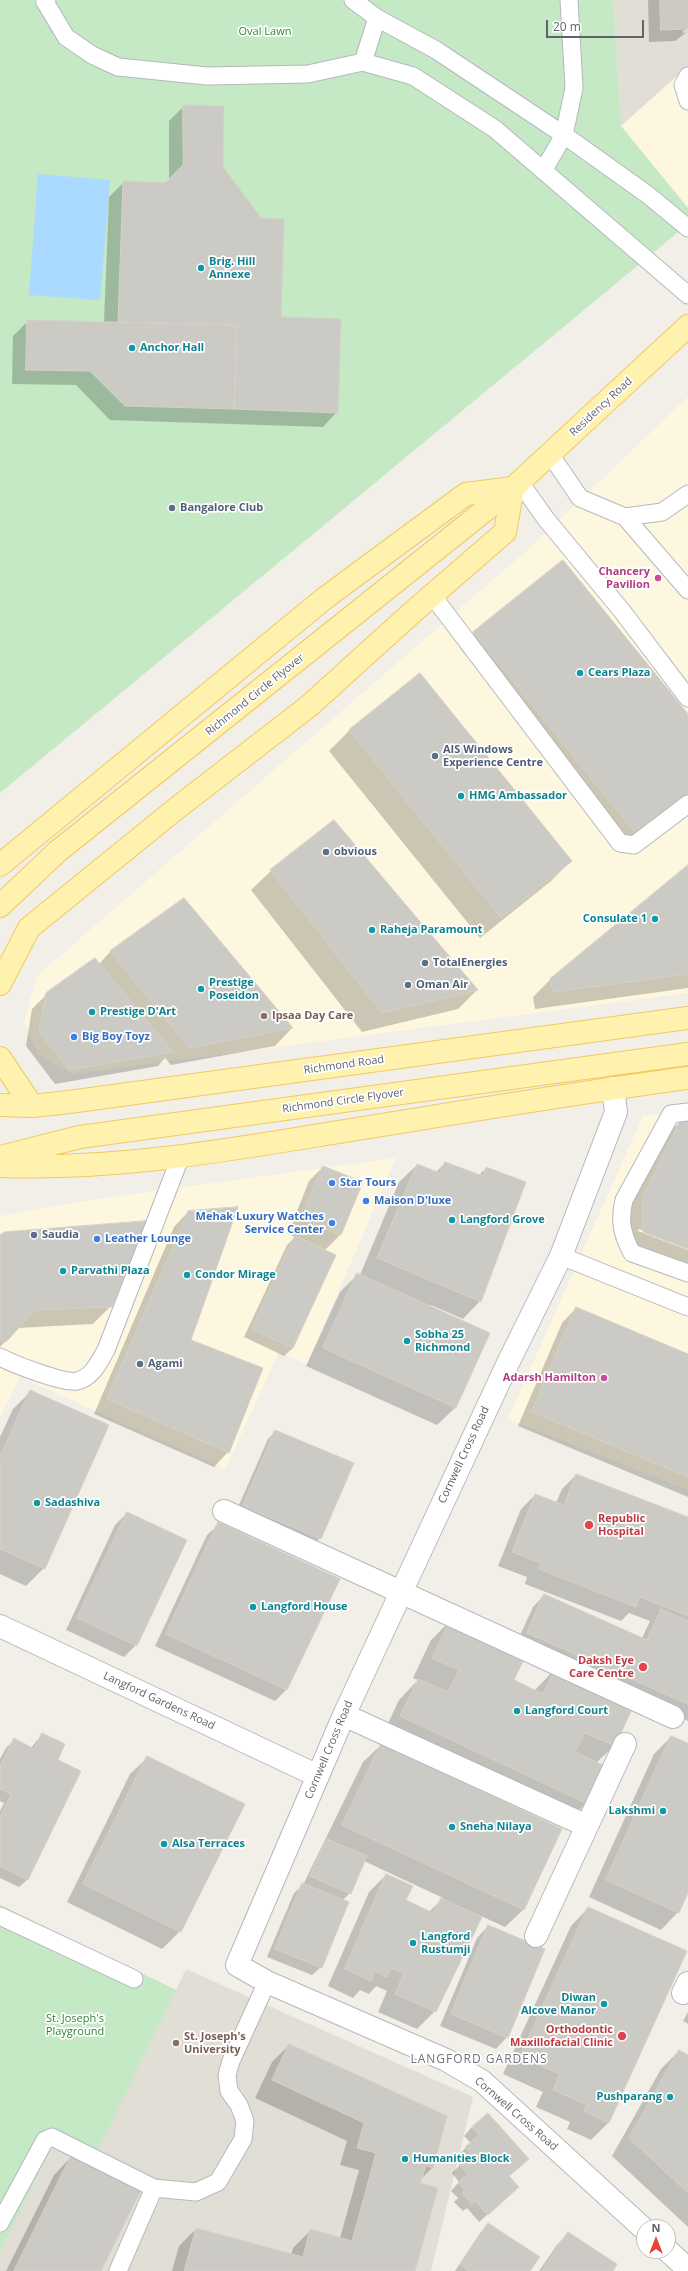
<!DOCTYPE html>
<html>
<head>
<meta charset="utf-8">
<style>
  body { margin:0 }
  #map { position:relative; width:688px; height:2271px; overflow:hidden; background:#f1efe8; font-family:"Open Sans",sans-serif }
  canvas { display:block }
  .north { position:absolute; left:636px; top:2219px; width:40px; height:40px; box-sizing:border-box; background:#fff; border:1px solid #bfc1c3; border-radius:50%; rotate:0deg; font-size:11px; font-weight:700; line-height:16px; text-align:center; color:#5f6368 }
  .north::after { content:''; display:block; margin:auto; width:14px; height:18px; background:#ea4335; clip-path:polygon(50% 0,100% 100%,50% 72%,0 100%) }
  .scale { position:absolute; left:546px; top:20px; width:98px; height:18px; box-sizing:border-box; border:2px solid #5f6368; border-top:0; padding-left:5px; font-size:12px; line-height:14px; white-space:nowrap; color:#5f6368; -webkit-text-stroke:3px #fff; paint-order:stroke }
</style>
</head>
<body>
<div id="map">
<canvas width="688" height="2271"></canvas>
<div class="north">N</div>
<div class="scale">20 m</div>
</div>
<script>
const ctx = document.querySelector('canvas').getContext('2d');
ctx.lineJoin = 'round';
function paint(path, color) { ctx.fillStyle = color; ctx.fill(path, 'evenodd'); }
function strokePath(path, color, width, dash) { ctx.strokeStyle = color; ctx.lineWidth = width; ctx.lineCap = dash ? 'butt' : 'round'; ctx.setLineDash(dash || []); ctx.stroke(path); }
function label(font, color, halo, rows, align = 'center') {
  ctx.font = font + ' "Open Sans",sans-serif'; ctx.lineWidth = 3.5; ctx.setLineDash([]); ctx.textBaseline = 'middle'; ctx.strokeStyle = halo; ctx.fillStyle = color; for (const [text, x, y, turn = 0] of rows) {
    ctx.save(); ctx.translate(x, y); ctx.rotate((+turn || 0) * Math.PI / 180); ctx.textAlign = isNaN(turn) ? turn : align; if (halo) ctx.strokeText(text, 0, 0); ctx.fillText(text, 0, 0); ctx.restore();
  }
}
paint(new Path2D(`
  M688,66V208L621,126Z
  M688,397V993L72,1074L38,1054L24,1021L37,976L533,545Z
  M688,1110V1490L508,1419L643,1116Z
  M396,1158L307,1364L279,1352L225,1469L20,1377L0,1418V1216L97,1199Z`), '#fef7e0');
paint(new Path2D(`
  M613,0H688V66L621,126Z
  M0,1905L176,1990L186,1969L473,2097L431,2271H0Z`), '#e1ded6');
paint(new Path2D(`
  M0,0H613L621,126L688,208V224L0,793Z
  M0,1905L176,1990L95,2155L57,2137L0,2252Z`), '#c5e8c5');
paint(new Path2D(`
  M38,174L110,180L100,300L29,295Z`), '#aadaff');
paint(new Path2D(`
  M648,0H688V28L682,32L684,33L688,31L675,41L649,42Z
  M184,106L222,168L280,318L337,412L323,427L110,420L76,385L12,384L13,336L28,321L104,322L109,197L124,182L165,184L169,180V121Z
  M563,561L688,715V798L624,850L459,647L474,633Z
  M420,675L571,861L551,881L480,938L329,751L349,731Z
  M688,866V988L535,1009L533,997L551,979Z
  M271,871L477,990L458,1009L362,1032L251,890Z
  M184,900L292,1028L275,1046L171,1065L165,1058L158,1066L55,1084L26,1046L32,1009L47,994L99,964L111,951Z
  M688,1121V1248L639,1229L638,1231L688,1250V1275L624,1251L623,1219L660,1141L680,1122Z
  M445,1163L479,1175L486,1168L480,1301L463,1319L431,1305L430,1307L455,1408L437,1425L306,1366L340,1292L358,1274L360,1275L399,1182L417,1165L435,1173Z
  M323,1167L361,1182L340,1235L324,1251L293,1348L284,1356L244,1337L287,1245L295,1237L288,1234L309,1181Z
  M188,1212L190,1340L228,1452L214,1467L94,1414L174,1227Z
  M0,1236L111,1306L93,1324L18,1328L0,1347Z
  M576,1308L688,1355V1497L518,1426L562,1323Z
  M30,1392L44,1568L26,1586L0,1574V1437L13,1409Z
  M276,1431L320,1538L312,1546L235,1514L268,1439Z
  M576,1475L688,1518V1721L516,1644L533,1607L544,1595L642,1638L650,1621L629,1613L621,1621L525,1584L527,1577L498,1566L521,1509L535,1495L556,1503L562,1489Z
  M127,1513L136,1645L124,1657L66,1630L115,1525Z
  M219,1524L338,1580L286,1690L275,1701L155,1646L207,1535Z
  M451,1620L513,1680L534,1691L555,1669L614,1746L596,1763L587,1803L567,1822L382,1736L399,1700L418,1680L413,1678L431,1640Z
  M42,1734L57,1760L28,1879L19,1887L0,1878V1811L4,1803L0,1801V1759L6,1748L14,1740L31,1748Z
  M671,1737L688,1744V1891L678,1912L661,1930L589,1897L654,1754Z
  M381,1745L561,1830L523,1910L505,1927L481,1916L435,2011L417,2029L378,2012L387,1991L376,1986L369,1994L360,1990L353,1998L328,1986L369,1892L386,1875L404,1901L429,1912L443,1898L364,1861L350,1893L342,1901L321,1967L312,1975L267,1957L294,1893L303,1885L363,1762Z
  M148,1757L180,1931L162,1949L67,1902L130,1774Z
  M588,1908L609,2122L591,2140L567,2129L570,2122L536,2107L543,2092L503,2074L571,1926Z
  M488,1926L507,2037L496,2049L440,2026L477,1938Z
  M688,2012V2024L683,2021Z
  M289,2045L432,2168L421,2179L419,2184L414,2271H172L179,2246L196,2229L291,2255L293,2248L311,2230L340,2238L359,2170L340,2165L347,2141L255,2098L272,2062Z
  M679,2051L688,2056V2227L612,2156L661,2069Z
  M472,2127L520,2167L508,2177L518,2187L479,2222L467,2208L463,2211L454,2202L458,2198L451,2191L459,2182L452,2173L463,2162L457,2156L471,2143L464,2136Z
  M71,2157L100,2271H6L54,2175Z
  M488,2225L529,2271H455L480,2233Z
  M568,2233L612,2271H539L557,2245Z`), '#0003');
const building = new Path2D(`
  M660,0H688V29L661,30Z
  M183,105L224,106L223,167L261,218L284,219L281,317L341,319L338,413L234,409L237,325L118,322L123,181L165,183L183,165Z
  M27,320L237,325L234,409L125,406L90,371L26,370Z
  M563,560L688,714V796L638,836L473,632Z
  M420,673L572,861L501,918L349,730Z
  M334,820L478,990L382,1013L270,870Z
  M688,865V974L553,992L550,979Z
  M184,898L293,1028L189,1048L110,951Z
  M95,958L173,1052L70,1070L39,1032L46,993Z
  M688,1120V1249L643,1232L642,1199L680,1121Z
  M445,1162L483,1176L486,1167L526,1182L481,1302L377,1258L417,1164L440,1173Z
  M323,1166L363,1182L341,1235L301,1220Z
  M238,1207L191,1340L263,1368L229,1453L107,1399L188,1211Z
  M147,1221L112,1307L35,1310L6,1342L0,1339V1235L5,1232Z
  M295,1236L336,1255L293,1348L252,1329Z
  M357,1273L490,1333L456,1408L323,1348Z
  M576,1307L688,1354V1477L532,1412Z
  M30,1390L109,1425L45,1569L0,1549V1457Z
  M275,1430L354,1463L321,1539L243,1506Z
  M576,1474L688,1517V1616L640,1597L636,1607L539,1569L541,1563L512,1552L535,1494L564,1505Z
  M127,1512L187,1540L137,1646L77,1618Z
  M218,1522L340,1579L287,1690L166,1634Z
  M544,1594L647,1640L661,1609L688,1621V1704L527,1633Z
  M451,1619L526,1655L514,1680L543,1694L555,1668L634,1705L615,1746L585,1733L575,1752L605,1766L588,1804L400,1716L418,1679L448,1692L459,1670L432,1658Z
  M42,1733L65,1744L58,1760L81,1771L28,1880L0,1866V1818L11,1794L0,1789V1766L14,1738L34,1749Z
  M671,1736L688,1743V1893L679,1913L606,1880Z
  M381,1744L562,1829L524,1910L342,1825Z
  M147,1756L245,1804L181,1932L83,1884Z
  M327,1839L367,1856L351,1894L310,1876Z
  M386,1874L413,1886L406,1900L433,1913L441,1898L482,1917L436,2012L395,1994L404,1973L391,1968L387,1977L375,1971L371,1981L345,1969Z
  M302,1883L349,1902L322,1968L275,1949Z
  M588,1907L687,1951L609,2123L584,2111L587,2105L553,2090L560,2074L520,2057Z
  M488,1925L545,1949L508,2038L451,2014Z
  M289,2044L447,2116L433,2168L426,2166L420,2183L438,2188L415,2271H184L196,2228L303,2257L310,2229L352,2241L376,2153L357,2148L364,2123L272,2080Z
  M679,2050L688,2055V2193L629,2138Z
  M488,2113L529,2159L509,2176L519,2187L488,2215L475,2201L472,2204L462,2193L465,2190L458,2182L468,2174L459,2164L471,2154L465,2147L479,2135L472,2127Z
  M71,2156L141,2190L101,2271H14Z
  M488,2223L540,2257L530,2271H469L460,2265Z
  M568,2232L617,2264L613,2271H542Z`);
paint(building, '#cccac5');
strokePath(building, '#d6d1c6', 1);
const service = new Path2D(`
  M47,0L45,2L66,37L92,55L118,67L207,76L308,74L363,62L413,76L495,129L688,295
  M353,0L377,18L436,50L564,135L648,195L688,228
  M363,62L377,18
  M688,76L683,85L688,101
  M543,171L564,135L574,88L569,0
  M550,454L580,498L625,517L688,590
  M519,481L546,519L622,611L688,698
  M625,517L662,512L688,494
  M432,595L620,843L634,845L688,804
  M688,1112L671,1114L624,1200C619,1220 622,1235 632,1253L688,1273
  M561,1256L688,1307
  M0,1357C13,1364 65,1384 77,1381C92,1378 99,1362 106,1350L180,1158
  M0,1916L134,1979
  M0,2223L45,2140L52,2137L154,2188L196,2192L218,2182L243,2139L245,2121L239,2105L229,2091L227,2075L231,2061L267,1982
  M118,2271L154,2188`);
const minor = new Path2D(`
  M613,1088L616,1112L561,1256L508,1363L344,1715L237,1965L267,1982L446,2060L482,2081L644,2229
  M224,1511L673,1717
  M0,1626L318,1776
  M344,1715L587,1826L536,1936
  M587,1826L625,1744
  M683,1993L688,1983
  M668,2251L688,2269`);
const primary = new Path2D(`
  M0,865L325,598L466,494L513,488
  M0,906L58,851L513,488L688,326
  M0,984L29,928L177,808L309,706L415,610L505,532L513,488
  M0,1058L32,1106
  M0,1105L32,1106L69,1102L688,1018
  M0,1157L80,1137L688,1054
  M0,1166C110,1170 217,1152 326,1134C446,1115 567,1094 688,1078`);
strokePath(service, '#b5b8bc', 19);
strokePath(minor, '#b5b8bc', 24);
strokePath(primary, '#f2c960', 24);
strokePath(service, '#fff', 17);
strokePath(minor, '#fff', 22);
strokePath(primary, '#fff2af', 22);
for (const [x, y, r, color] of [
  [201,268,4,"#0f9aa8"],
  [132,348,4,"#0f9aa8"],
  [172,508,4,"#5c6f8a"],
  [658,578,4,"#d1479c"],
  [580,673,4,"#0f9aa8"],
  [435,756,4,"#5c6f8a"],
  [461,796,4,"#0f9aa8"],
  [326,852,4,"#5c6f8a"],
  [655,919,4,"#0f9aa8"],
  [372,930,4,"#0f9aa8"],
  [425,963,4,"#5c6f8a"],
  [408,985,4,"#5c6f8a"],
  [201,989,4,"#0f9aa8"],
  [92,1012,4,"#0f9aa8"],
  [264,1016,4,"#8d6e63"],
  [74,1037,4,"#3f7fe0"],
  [332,1183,4,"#3f7fe0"],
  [366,1201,4,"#3f7fe0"],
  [452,1220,4,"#0f9aa8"],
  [332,1223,4,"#3f7fe0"],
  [34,1235,4,"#5c6f8a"],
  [97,1239,4,"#3f7fe0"],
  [63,1271,4,"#0f9aa8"],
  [187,1275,4,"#0f9aa8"],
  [407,1341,4,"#0f9aa8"],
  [140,1364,4,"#5c6f8a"],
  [604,1378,4,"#d1479c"],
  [37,1503,4,"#0f9aa8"],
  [589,1525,5,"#e0444e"],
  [253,1607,4,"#0f9aa8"],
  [643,1667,5,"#e0444e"],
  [517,1711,4,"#0f9aa8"],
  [663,1811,4,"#0f9aa8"],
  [452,1827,4,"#0f9aa8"],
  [164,1844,4,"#0f9aa8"],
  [413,1943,4,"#0f9aa8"],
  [604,2004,4,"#0f9aa8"],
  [622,2036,5,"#e0444e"],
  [176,2043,4,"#8d6e63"],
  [670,2097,4,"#0f9aa8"],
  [405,2159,4,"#0f9aa8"]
]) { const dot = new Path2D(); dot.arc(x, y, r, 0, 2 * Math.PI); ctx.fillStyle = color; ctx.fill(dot); strokePath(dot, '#fff', 1.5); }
label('11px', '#348238', '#fff', [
  ["Oval Lawn",265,32],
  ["St. Joseph's",75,2019],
  ["Playground",75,2032]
]);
label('bold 11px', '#0d838f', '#fff', [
  ["Brig. Hill",209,262],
  ["Annexe",209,275],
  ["Anchor Hall",140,348],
  ["Cears Plaza",588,673],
  ["HMG Ambassador",469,796],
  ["Consulate 1",647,919,"right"],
  ["Raheja Paramount",380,930],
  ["Prestige",209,983],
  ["Poseidon",209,996],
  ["Prestige D'Art",100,1012],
  ["Langford Grove",460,1220],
  ["Parvathi Plaza",71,1271],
  ["Condor Mirage",195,1275],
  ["Sobha 25",415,1335],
  ["Richmond",415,1348],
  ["Sadashiva",45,1503],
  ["Langford House",261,1607],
  ["Langford Court",525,1711],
  ["Lakshmi",655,1811,"right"],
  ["Sneha Nilaya",460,1827],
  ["Alsa Terraces",172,1844],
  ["Langford",421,1937],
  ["Rustumji",421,1950],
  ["Diwan",596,1998,"right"],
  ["Alcove Manor",596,2011,"right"],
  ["Pushparang",662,2097,"right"],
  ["Humanities Block",413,2159]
], 'left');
label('11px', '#5f6368', '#fff', [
  ["Residency Road",601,407,-43],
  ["Richmond Circle Flyover",255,695,-39],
  ["Richmond Road",344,1065,-8],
  ["Richmond Circle Flyover",343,1101,-8],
  ["Cornwell Cross Road",464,1455,-65],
  ["Langford Gardens Road",159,1701,25],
  ["Cornwell Cross Road",329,1750,-67],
  ["Cornwell Cross Road",516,2114,41]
]);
label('bold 11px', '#4e5e75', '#fff', [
  ["Bangalore Club",180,508],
  ["AIS Windows",443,750],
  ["Experience Centre",443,763],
  ["obvious",334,852],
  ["TotalEnergies",433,963],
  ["Oman Air",416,985],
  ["Saudia",42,1235],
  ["Agami",148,1364]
], 'left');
label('bold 11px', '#b23c85', '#fff', [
  ["Chancery",650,572],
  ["Pavilion",650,585],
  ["Adarsh Hamilton",596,1378]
], 'right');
label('bold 11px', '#785e54', '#fff', [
  ["Ipsaa Day Care",272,1016],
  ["St. Joseph's",184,2037],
  ["University",184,2050]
], 'left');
label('bold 11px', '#366cbe', '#fff', [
  ["Big Boy Toyz",82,1037],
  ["Star Tours",340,1183],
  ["Maison D'luxe",374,1201],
  ["Mehak Luxury Watches",324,1217,"right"],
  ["Service Center",324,1230,"right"],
  ["Leather Lounge",105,1239]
], 'left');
label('bold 11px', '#be3a42', '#fff', [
  ["Republic",598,1519,"left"],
  ["Hospital",598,1532,"left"],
  ["Daksh Eye",634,1661],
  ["Care Centre",634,1674],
  ["Orthodontic",613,2030],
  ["Maxillofacial Clinic",613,2043]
], 'right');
ctx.letterSpacing = '1px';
label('12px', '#70757a', '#fff', [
  ["LANGFORD GARDENS",479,2060]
]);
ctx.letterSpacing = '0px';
</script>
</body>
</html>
